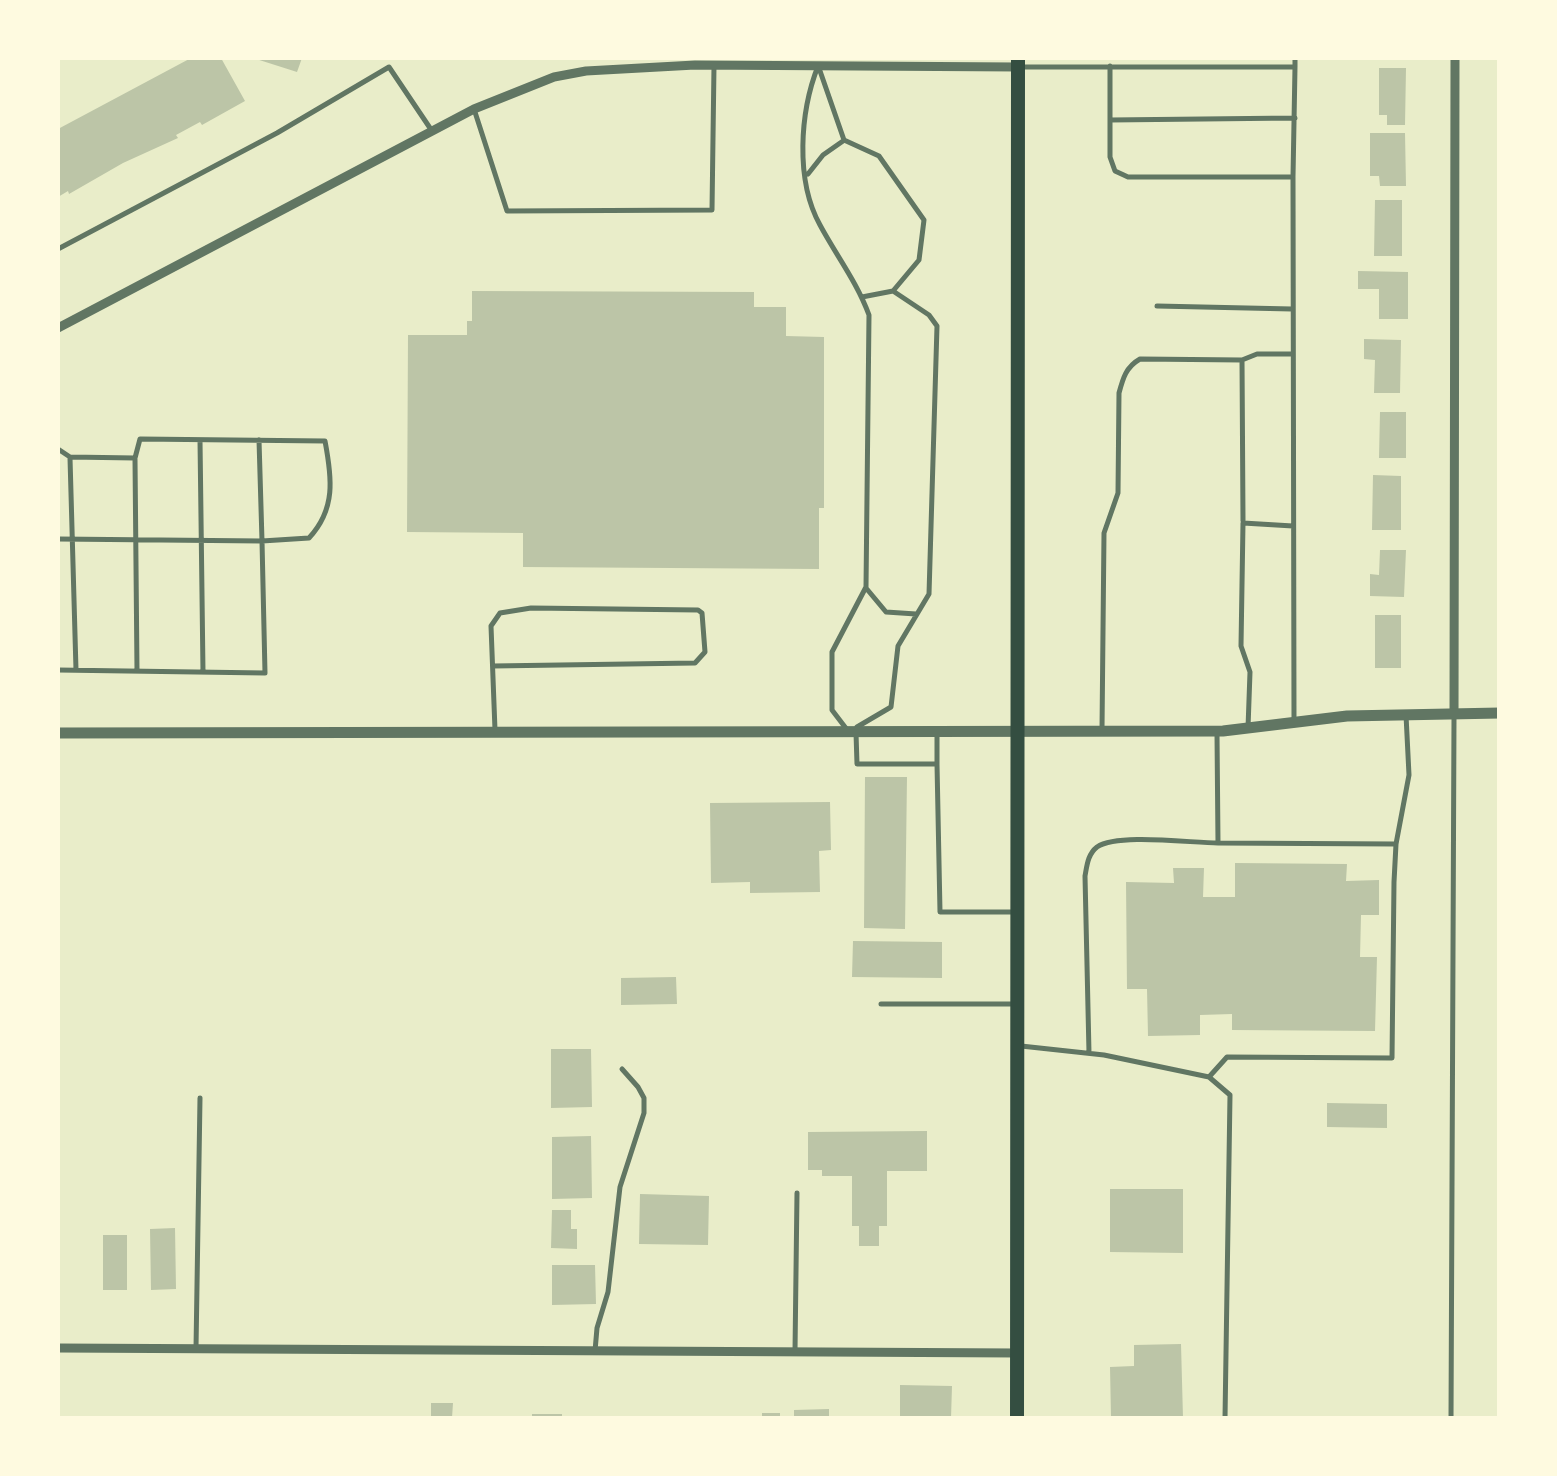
<!DOCTYPE html>
<html>
<head>
<meta charset="utf-8">
<style>
  body { margin:0 }
  #map { position:relative; width:1557px; height:1476px; overflow:hidden; background:#e9edc9; font-family:"PT Sans",sans-serif }
  canvas { display:block }
  .frame { position:absolute; inset:0; border:60px solid #fefae0; pointer-events:none }
</style>
</head>
<body>
<div id="map">
<canvas width="1557" height="1476"></canvas>
<div class="frame"></div>
</div>
<script>
const ctx = document.querySelector('canvas').getContext('2d');
ctx.lineJoin = 'round';
function paint(path, color) { ctx.fillStyle = color; ctx.fill(path, 'evenodd'); }
function strokePath(path, color, width, dash) { ctx.strokeStyle = color; ctx.lineWidth = width; ctx.lineCap = dash ? 'butt' : 'round'; ctx.setLineDash(dash || []); ctx.stroke(path); }
paint(new Path2D(`
  M191,58H221L245,101L202,125L200,122L176,135L178,138L123,163L69,194L68,191L58,197V129Z
  M253,58H302L297,72Z
  M1379,68H1406L1405,125H1387V115H1379Z
  M1370,133H1405L1406,186H1380L1379,176H1370Z
  M1375,200H1402V256H1374Z
  M1358,271L1408,272V319H1379V289H1358Z
  M472,291L754,292V307H786V336L824,337V508H819V569L523,567V533L407,532L408,335H467V321H472Z
  M1364,339L1401,340L1400,393H1374L1375,360L1364,359Z
  M1380,412H1406V458H1379Z
  M1373,475L1401,476V530H1372Z
  M1380,550H1406L1404,597L1370,596V574L1379,575Z
  M1375,615H1401V668H1375Z
  M865,777H907L905,929L864,928Z
  M830,802L831,850L819,851L820,892L750,893V882L711,883L710,803Z
  M1235,863L1347,864L1346,881L1379,880V915H1361L1360,957H1377L1375,1031L1232,1030V1014L1200,1015V1035L1148,1036L1147,989H1127L1126,882L1174,883L1173,868H1204L1203,897H1235Z
  M853,941L942,942V978L852,977Z
  M676,977L677,1004L621,1005V978Z
  M551,1049H591L592,1107L551,1108Z
  M1327,1103L1387,1104V1128L1327,1127Z
  M927,1131V1171H887V1226H879V1246H859V1226H852V1176H822V1170H808V1132Z
  M591,1136L592,1198L552,1199V1137Z
  M1110,1189H1183V1253L1110,1252Z
  M640,1194L709,1196L708,1245L639,1244Z
  M552,1210H571V1229H577V1249L551,1248Z
  M175,1228L176,1289L151,1290L150,1229Z
  M103,1235H127V1290H103Z
  M552,1265H595L596,1304L552,1305Z
  M1181,1344L1183,1418L1111,1417L1110,1367L1134,1366V1345Z
  M900,1385L952,1386L951,1418H900Z
  M431,1403H453L452,1418H431Z
  M829,1409V1418H794V1410Z
  M762,1413H780V1418H762Z
  M532,1414H562V1418H532Z`), '#bcc5a7');
strokePath(new Path2D(`
  M818,66C800,112 795,180 820,225C836,255 857,282 869,315L866,587L832,652V710L848,731
  M1110,66V157L1115,171L1128,177H1293L1295,67
  M1021,67H1295V58
  M819,68L844,140L879,156L924,220L919,260L893,291L862,297
  M474,109L507,211L712,210L714,66
  M1110,120L1295,118
  M808,174L823,155L843,141
  M1293,177L1294,719
  M58,249L277,133L389,67L432,131
  M1157,306L1292,309
  M200,440L203,672
  M58,449L70,457L135,458L140,439C201,440 263,440 325,441C332,478 336,509 309,538L262,541L259,440
  M70,458L76,670
  M135,459L137,671
  M1243,521L1242,360L1257,354H1292
  M58,539L262,541L265,673L58,670
  M866,588L886,612L916,614
  M493,666L695,663L705,652L702,613L698,610L531,608L500,613L491,626L495,730
  M857,727L891,707L898,646L929,594L937,326L929,315L893,291
  M1248,728L1250,672L1241,646L1243,523L1293,526
  M1102,729L1104,533L1118,493L1119,393C1123,378 1126,367 1140,359L1242,360
  M937,732V764
  M856,733L857,764H937L940,912H1015
  M1218,843L1395,844
  M881,1004H1014
  M1021,1046L1104,1055L1209,1077L1230,1095L1225,1418
  M1089,1053L1085,876C1087,865 1088,854 1097,847C1118,833 1191,843 1218,843L1217,734
  M1209,1077L1227,1057L1392,1058L1394,882L1396,844L1409,775L1406,715
  M196,1348L200,1098
  M595,1351L597,1328L608,1292L620,1187L644,1113V1098L638,1087L622,1069
  M795,1351L797,1193
  M1451,1418L1454,717`), '#617663', 5);
strokePath(new Path2D(`
  M58,328L474,109L554,77L586,71L695,65L1018,67
  M1454,714L1455,58
  M58,1348L1017,1353`), '#617663', 9);
strokePath(new Path2D(`
  M58,733L1223,731L1347,716L1500,713`), '#617663', 11);
strokePath(new Path2D(`
  M1017,1418L1018,58`), '#344e41', 14);
</script>
</body>
</html>
